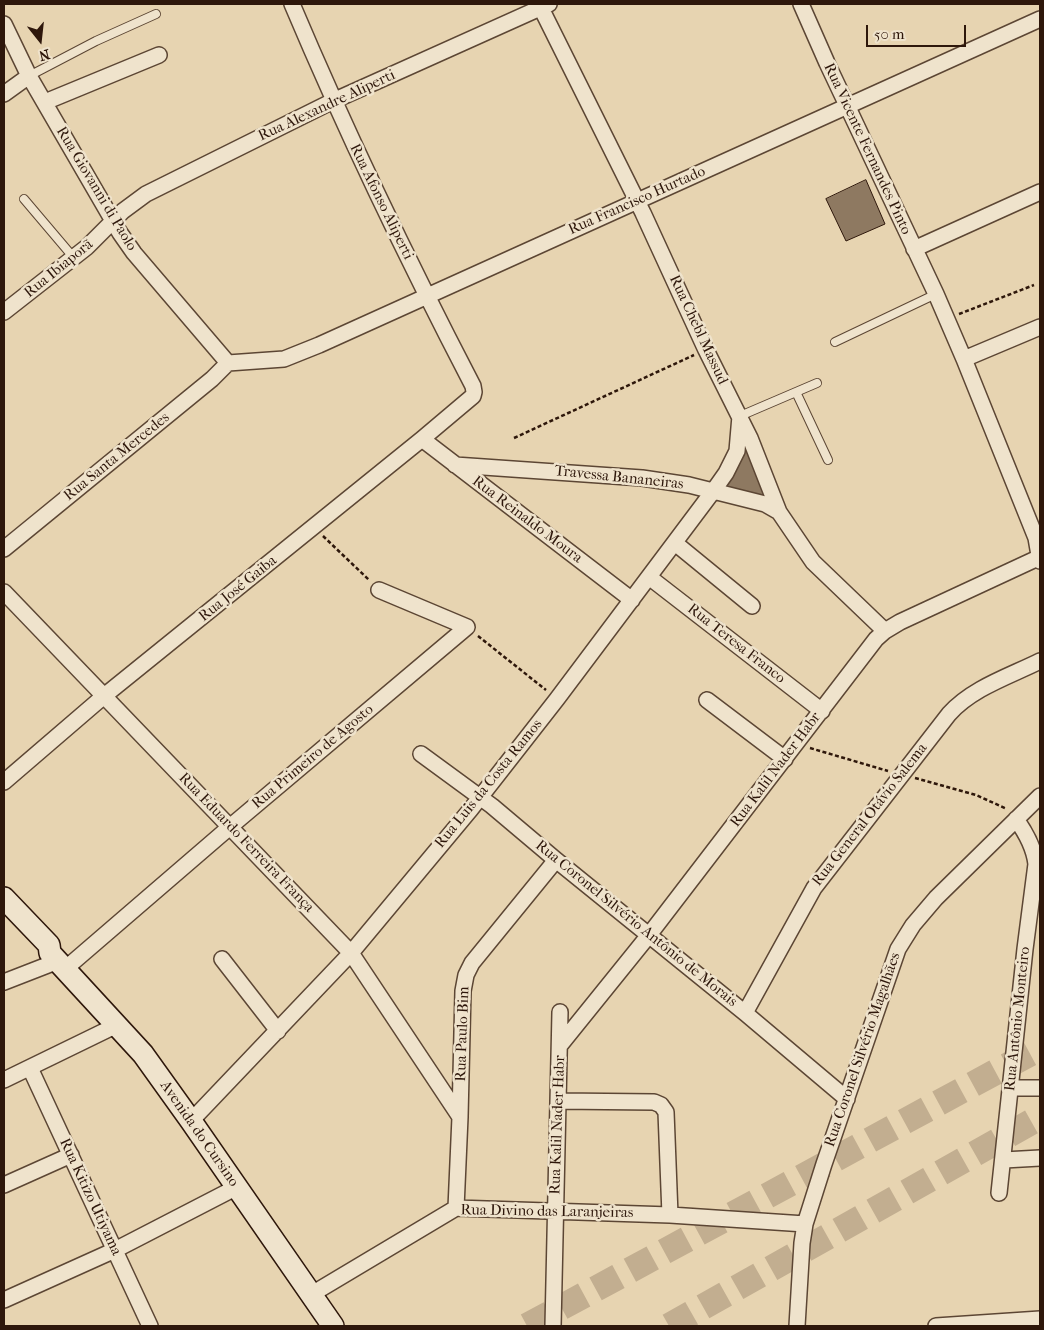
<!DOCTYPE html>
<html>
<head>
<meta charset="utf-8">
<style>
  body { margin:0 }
  #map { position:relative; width:1044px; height:1330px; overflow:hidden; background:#e7d4b1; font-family:"IM FELL French Canon",serif }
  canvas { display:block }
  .frame { position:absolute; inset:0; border:5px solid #2e170b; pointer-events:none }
  .north { position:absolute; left:15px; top:15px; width:50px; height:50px; -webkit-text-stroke:4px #efe3cc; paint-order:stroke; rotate:164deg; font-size:14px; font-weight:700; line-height:20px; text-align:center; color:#2e170b }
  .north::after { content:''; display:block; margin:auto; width:18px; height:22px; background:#2e170b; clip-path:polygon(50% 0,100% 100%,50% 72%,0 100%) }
  .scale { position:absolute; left:866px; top:25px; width:100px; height:22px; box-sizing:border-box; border:2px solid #2e170b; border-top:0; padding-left:6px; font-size:15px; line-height:18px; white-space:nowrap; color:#2e170b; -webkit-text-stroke:4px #efe3cc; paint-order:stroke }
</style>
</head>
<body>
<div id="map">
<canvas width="1044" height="1330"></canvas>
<div class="frame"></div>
<div class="north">N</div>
<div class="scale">50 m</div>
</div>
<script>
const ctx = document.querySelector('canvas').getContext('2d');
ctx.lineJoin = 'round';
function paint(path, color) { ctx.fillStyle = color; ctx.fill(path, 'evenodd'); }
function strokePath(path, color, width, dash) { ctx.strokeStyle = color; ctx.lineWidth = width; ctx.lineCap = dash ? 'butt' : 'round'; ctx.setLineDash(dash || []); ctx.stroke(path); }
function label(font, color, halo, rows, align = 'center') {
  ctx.font = font + ' "IM FELL French Canon",serif'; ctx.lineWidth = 5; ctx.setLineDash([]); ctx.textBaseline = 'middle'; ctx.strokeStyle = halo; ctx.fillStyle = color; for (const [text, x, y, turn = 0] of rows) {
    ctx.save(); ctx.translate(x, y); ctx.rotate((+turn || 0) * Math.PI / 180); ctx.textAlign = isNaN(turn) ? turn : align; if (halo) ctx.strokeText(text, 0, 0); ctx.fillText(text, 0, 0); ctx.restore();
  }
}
const building = new Path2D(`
  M866,180L885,224L846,241L826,199Z
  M741,423L779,512L714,490Z`);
paint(building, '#8e7961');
strokePath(building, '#2e170b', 1);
strokePath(new Path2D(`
  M527,1326L1040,1048
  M669,1326L1040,1117`), '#c2ae90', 26, [26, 13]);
const lane = new Path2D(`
  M29,76L96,41L156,14
  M24,199L74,258
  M835,342L936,294
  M796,392L828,460
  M740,416L817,383`);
const street = new Path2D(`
  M801,4L827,63L936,294L964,359L1036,538L1040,561
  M541,8L643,213L706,350L750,438L779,512L813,562L885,631
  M4,24L29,76L120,233L134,253L228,363
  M4,94L29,76
  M45,102L159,55
  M914,249L1040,192
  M4,312L87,247L123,211L146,194L333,101L549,4
  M964,359L1040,327
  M228,363L284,359L319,345L1040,19
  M422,439L632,600
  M455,465L642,478L689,485L765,504L779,512
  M675,543L752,606
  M4,549L212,379L228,363
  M649,577L822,711
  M4,592L351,953L460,1117
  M707,700L785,759
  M421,754L492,806L556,860L745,1013L847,1099
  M4,782L104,696L422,439L473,396L474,392L473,386C408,261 347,134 292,4
  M222,959L278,1031
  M65,969L231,826L467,627L379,590
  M4,982L58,961
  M745,1013L814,888L949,714C972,688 1010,676 1040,661
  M561,1044L649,935L876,639L885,631L900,622L1040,557
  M30,1068L150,1326
  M4,1080L117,1025
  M1011,1088H1040
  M558,1101L654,1102L661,1105L666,1112L670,1215
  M191,1121L351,953L471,809L557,699L714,490L726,473L737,451L740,416
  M1004,1160L1040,1158
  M4,1185L71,1155
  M999,1193L1025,949L1036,864C1034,847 1026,833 1016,819
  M456,1208L460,1117L463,991L466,975L472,963L556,860
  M312,1294L456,1208L670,1215L805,1224
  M4,1300L115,1250L237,1187
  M553,1326L560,1012
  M797,1326L802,1243L805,1224L824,1164L898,949L913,925L936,898L1040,796
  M936,1326L1040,1319`);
const secondary = new Path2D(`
  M4,898L49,945L50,953L143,1054L191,1121L333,1326`);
strokePath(lane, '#5c4634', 10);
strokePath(street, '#5c4634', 18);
strokePath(secondary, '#2e170b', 24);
strokePath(new Path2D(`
  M959,314L1034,285
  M514,438L694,355
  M323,536L369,580
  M478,636L546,690
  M810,748L888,771
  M915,778L976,795L1007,809`), '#2e170b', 2.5, [4, 2.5]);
strokePath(lane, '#efe3cc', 8);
strokePath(street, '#efe3cc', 15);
strokePath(secondary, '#efe3cc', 21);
label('15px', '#2e170b', '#efe3cc', [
  ["Rua Alexandre Aliperti",327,106,-25],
  ["Rua Vicente Fernandes Pinto",867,149,65],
  ["Rua Giovanni di Paolo",96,189,59],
  ["Rua Francisco Hurtado",637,201,-24],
  ["Rua Afonso Aliperti",381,202,64],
  ["Rua Ibiaporã",59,269,-39],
  ["Rua Chebl Massud",698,330,65],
  ["Rua Santa Mercedes",117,457,-39],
  ["Travessa Bananeiras",619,478,6],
  ["Rua Reinaldo Moura",527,520,37],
  ["Rua José Gaiba",238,589,-39],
  ["Rua Teresa Franco",736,644,38],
  ["Rua Primeiro de Agosto",313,757,-40],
  ["Rua Kalil Nader Habr",776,770,-53],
  ["Rua Luis da Costa Ramos",489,784,-51],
  ["Rua General Otávio Salema",870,815,-52],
  ["Rua Eduardo Ferreira França",246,843,46],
  ["Rua Coronel Silvério Antônio de Morais",636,924,39],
  ["Rua Antônio Monteiro",1018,1019,-84],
  ["Rua Paulo Bim",463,1034,-88],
  ["Rua Coronel Silvério Magalhães",863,1050,-71],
  ["Rua Kalil Nader Habr",558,1125,-88],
  ["Avenida do Cursino",199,1134,55],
  ["Rua Kitizo Utiyama",90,1197,65],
  ["Rua Divino das Laranjeiras",547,1212,1]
]);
</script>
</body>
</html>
